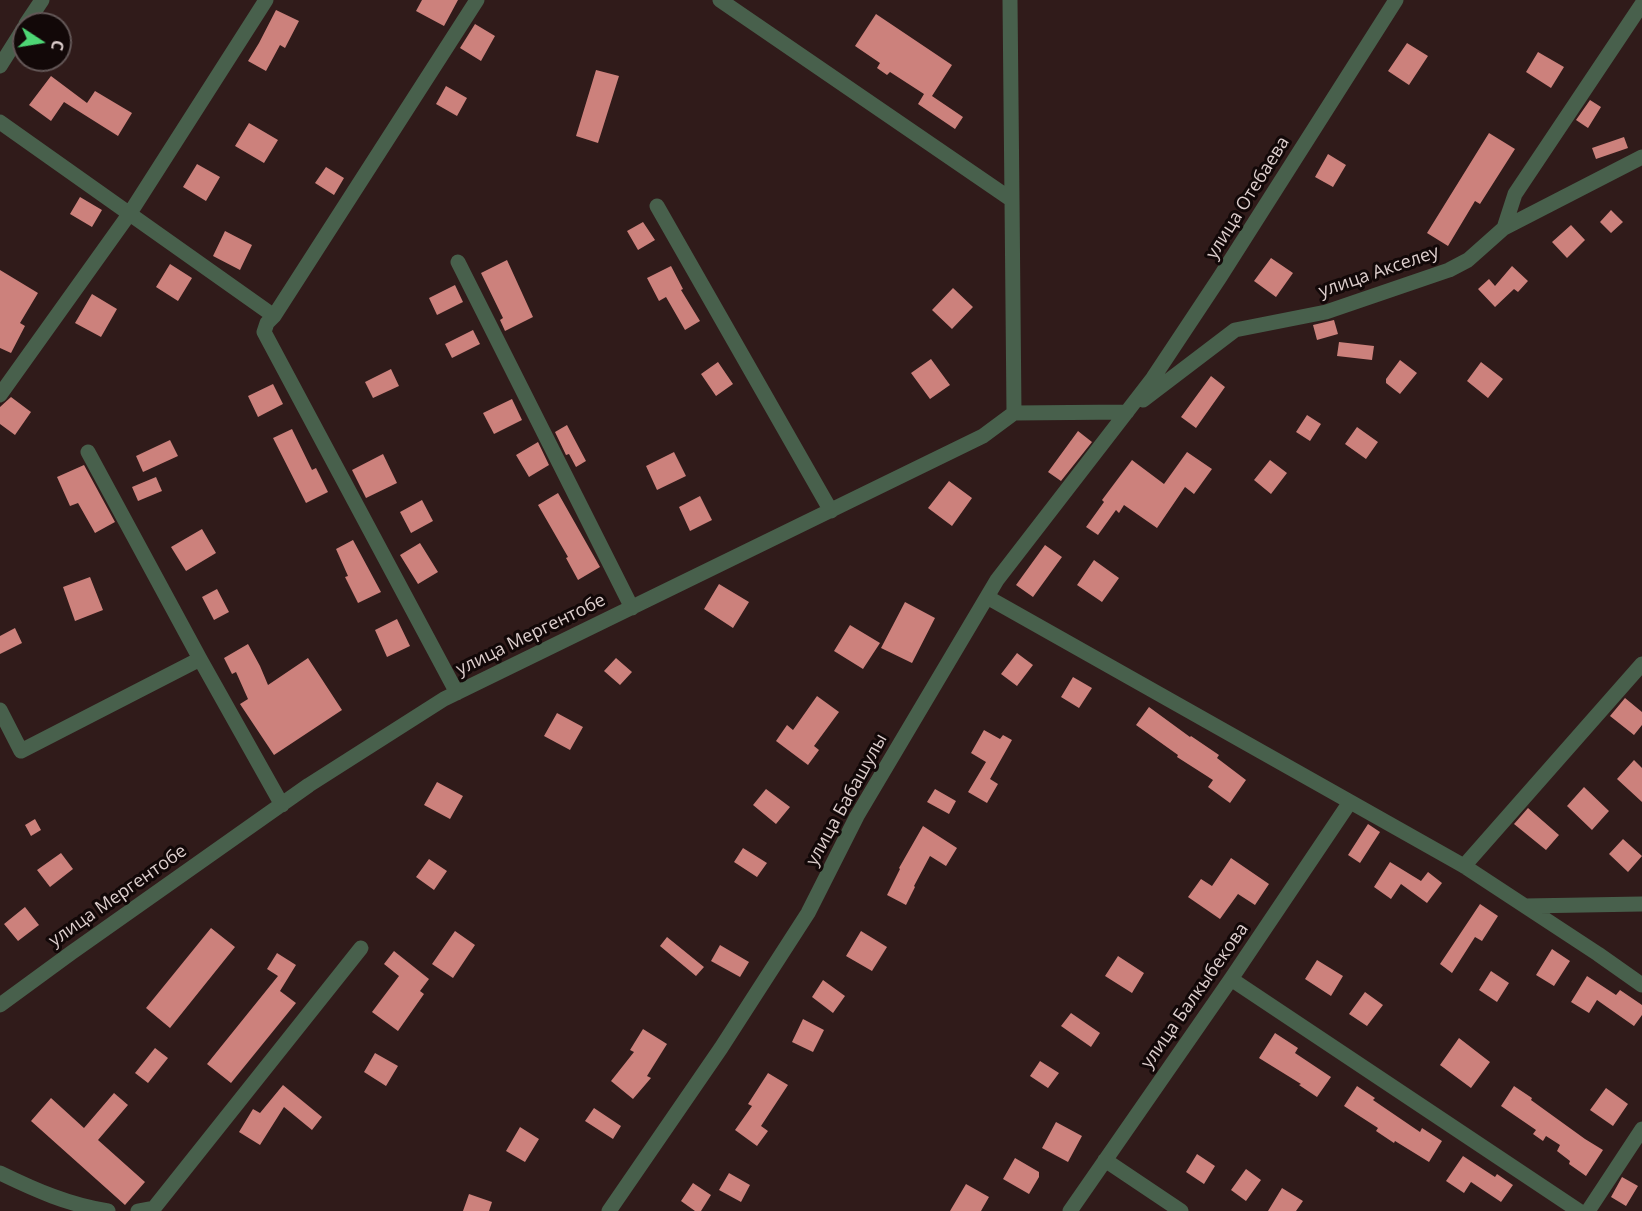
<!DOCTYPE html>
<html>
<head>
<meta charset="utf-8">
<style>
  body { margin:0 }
  #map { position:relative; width:1642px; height:1211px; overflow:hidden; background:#301b1a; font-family:"Open Sans",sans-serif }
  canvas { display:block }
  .north { position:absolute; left:12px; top:12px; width:60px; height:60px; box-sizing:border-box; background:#120808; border:2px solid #635757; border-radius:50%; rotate:102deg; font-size:16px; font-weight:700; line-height:24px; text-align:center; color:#ddcecd }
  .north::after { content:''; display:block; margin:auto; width:21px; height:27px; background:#4ed675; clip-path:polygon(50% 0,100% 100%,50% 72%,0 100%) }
</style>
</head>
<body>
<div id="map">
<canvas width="1642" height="1211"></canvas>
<div class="north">С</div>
</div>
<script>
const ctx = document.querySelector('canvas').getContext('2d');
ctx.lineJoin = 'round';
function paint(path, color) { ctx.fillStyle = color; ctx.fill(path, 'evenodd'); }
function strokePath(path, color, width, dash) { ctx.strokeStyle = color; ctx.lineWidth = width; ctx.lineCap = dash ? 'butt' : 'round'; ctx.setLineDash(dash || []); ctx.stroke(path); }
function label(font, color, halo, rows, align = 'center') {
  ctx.font = font + ' "Open Sans",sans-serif'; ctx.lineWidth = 6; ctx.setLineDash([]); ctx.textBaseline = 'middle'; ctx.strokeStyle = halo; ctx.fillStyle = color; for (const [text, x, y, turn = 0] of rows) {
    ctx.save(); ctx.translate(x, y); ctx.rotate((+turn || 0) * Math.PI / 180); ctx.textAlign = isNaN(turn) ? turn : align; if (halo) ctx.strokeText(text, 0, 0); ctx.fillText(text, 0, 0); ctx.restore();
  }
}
paint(new Path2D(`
  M422,0H458L444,26L416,11Z
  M276,10L299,21L285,48L280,45L266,71L248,61L259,43Z
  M876,14L952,65L932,96L963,117L955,129L918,104L924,94L890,72L887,75L877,68L880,63L855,46Z
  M475,24L495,36L481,61L460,48Z
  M1407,43L1428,56L1409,85L1388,71Z
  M1538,52L1564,67L1551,88L1526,72Z
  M596,70L619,76L598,143L576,136Z
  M51,76L87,103L95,91L132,113L118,136L64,102L51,121L29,105Z
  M446,86L467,98L457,116L436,104Z
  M1590,100L1601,107L1588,128L1576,120Z
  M249,123L278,140L264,163L235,146Z
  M1489,133L1515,149L1480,204L1475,201L1448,246L1427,233Z
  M1624,137L1628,148L1596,159L1592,148Z
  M1328,154L1346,165L1333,187L1315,177Z
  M197,164L220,177L206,201L183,187Z
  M326,167L344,178L334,195L315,183Z
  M80,197L102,210L92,227L70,214Z
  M1611,210L1623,222L1611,233L1600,222Z
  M643,222L655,240L638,250L627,231Z
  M1571,225L1585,240L1567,258L1552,242Z
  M225,231L252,245L240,270L213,256Z
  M1271,258L1293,273L1276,297L1254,281Z
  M507,260L533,317L505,331L500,320L503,318L481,273Z
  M170,264L192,278L178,301L156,287Z
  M671,266L683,289L681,290L700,321L685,330L666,297L659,301L647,278Z
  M1512,266L1528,281L1518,292L1514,289L1495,307L1478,289L1489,279L1495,286Z
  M0,270L38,293L20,323L25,326L11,353L0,348Z
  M455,285L463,302L437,315L429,298Z
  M953,288L973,307L952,329L932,310Z
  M92,294L117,309L101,337L75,323Z
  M1334,320L1338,334L1317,340L1313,325Z
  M473,330L480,344L452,358L445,344Z
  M1339,342L1374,346L1372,360L1337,356Z
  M931,359L950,385L930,399L911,373Z
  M1400,360L1417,373L1400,394L1386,383V379Z
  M718,362L733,384L716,396L701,374Z
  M1481,362L1503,379L1488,398L1467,381Z
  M391,369L399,386L373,398L365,382Z
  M1211,376L1225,387L1196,428L1181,417Z
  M273,384L283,404L258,417L248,396Z
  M11,397L31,412L15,435L0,424V407Z
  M512,399L522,420L494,434L483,413Z
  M1307,415L1321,424L1310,441L1296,432Z
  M567,425L586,461L576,467L569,454L566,455L555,432Z
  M1357,427L1378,442L1366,459L1345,444Z
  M292,429L312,470L316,468L328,492L306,503L273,438Z
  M1078,431L1092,442L1061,481L1048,472Z
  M170,440L178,456L143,472L136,456Z
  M538,442L549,465L529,477L516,455Z
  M674,452L686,476L657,490L646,466Z
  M1187,452L1212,469L1194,494L1185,487L1157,528L1124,505L1119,513L1116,510L1098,535L1086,527L1104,502L1102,500L1132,460L1164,484Z
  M383,454L397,483L366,498L352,470Z
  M1270,460L1287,473L1271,494L1254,480Z
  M84,465L115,522L95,533L78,503L70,506L57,477Z
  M156,477L162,491L138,501L132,487Z
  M949,481L972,498L952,526L928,508Z
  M558,493L600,567L578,580L566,558L568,557L538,505Z
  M700,496L712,520L690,531L679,507Z
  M422,500L433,521L411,533L400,512Z
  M202,529L216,553L186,571L171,547Z
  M353,540L381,592L358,603L345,577L348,576L336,549Z
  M420,543L438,572L418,584L400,555Z
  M1045,545L1062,557L1033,597L1016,585Z
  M1094,560L1119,578L1102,602L1077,585Z
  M90,577L103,610L75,621L63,587Z
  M719,584L749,602L733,628L704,609Z
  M217,589L229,612L214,620L202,597Z
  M905,602L935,618L912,663L881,648Z
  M397,619L410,646L387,657L375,630Z
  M850,625L880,643L863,669L834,651Z
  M15,628L22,643L0,654V636Z
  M248,644L260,666L268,685L308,658L342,710L274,755L240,704L248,699L236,672L232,674L224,658Z
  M1017,653L1033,665L1017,686L1001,674Z
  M616,658L632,672L620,685L604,671Z
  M1073,677L1092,688L1079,708L1061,697Z
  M817,696L839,712L814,746L819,750L808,765L776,741L787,725L793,730Z
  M1625,698L1642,712V725L1634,735L1610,716Z
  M1149,707L1190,737L1191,736L1219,755L1217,758L1246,780L1230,803L1208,787L1213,780L1177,757L1178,755L1136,725Z
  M557,713L583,727L570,750L544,736Z
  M984,730L1000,739L1003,735L1012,740L990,779L998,784L987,803L968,792L986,762L971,753Z
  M1634,760L1642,768V802L1617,779Z
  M437,782L463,796L450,819L424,805Z
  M1584,787L1609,811L1592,830L1567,806Z
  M766,789L790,807L776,824L753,805Z
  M935,789L956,801L949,814L927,802Z
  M1528,808L1559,835L1546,850L1514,824Z
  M35,819L41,830L31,836L25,825Z
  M1368,824L1380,832L1360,863L1348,855Z
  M923,826L957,848L946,866L930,856L914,886L915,887L906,905L887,895L900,869L899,868Z
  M1623,839L1642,856L1628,872L1609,854Z
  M743,848L767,863L757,877L734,862Z
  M61,853L73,869L50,887L37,870Z
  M1231,858L1269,884L1255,905L1238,894L1220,919L1188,897L1201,879L1212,886Z
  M429,859L447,871L434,890L416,877Z
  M1390,862L1421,881L1428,872L1442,883L1427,903L1401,884L1391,899L1374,887Z
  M1480,904L1498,916L1482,941L1475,937L1452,973L1440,964Z
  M25,907L39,925L18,941L4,924Z
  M211,928L235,947L170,1028L146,1008Z
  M455,931L475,945L453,978L432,964Z
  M861,931L887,947L872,971L846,956Z
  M667,937L704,967L696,976L660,946Z
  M720,945L749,962L740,977L711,961Z
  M1552,949L1570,961L1554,986L1536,975Z
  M394,951L429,979L420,991L424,994L398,1031L372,1012L399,976L384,964Z
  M277,953L296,965L280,991L296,1003L231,1083L207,1064L278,976L267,969Z
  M1118,956L1144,973L1132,993L1105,976Z
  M1317,960L1343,976L1331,996L1305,979Z
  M1491,971L1509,983L1497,1002L1479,990Z
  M1587,976L1616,995L1620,990L1642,1005V1015L1634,1026L1597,1000L1589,1013L1571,1002Z
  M823,980L845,996L833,1013L812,997Z
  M1365,992L1383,1005L1367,1026L1349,1014Z
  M1071,1013L1100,1033L1091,1047L1061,1026Z
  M803,1019L824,1030L813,1052L792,1042Z
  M643,1029L667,1044L647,1076L651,1078L633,1099L611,1081L634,1052L630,1050Z
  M1275,1033L1298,1048L1295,1053L1331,1077L1317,1097L1299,1085L1301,1084L1259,1058Z
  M1459,1038L1490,1062L1471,1088L1440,1065Z
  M155,1048L168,1058L148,1083L135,1073Z
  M375,1053L398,1066L386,1086L364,1072Z
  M1040,1061L1059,1073L1048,1088L1030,1076Z
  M768,1073L788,1085L761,1126L768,1131L757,1146L735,1130L752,1106L748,1104Z
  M283,1085L322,1117L312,1130L284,1107L260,1145L239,1132L253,1109L260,1113Z
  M1357,1086L1375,1098L1373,1100L1420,1132L1422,1128L1442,1141L1429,1162L1395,1141L1394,1143L1376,1131L1378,1128L1344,1106Z
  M1514,1086L1532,1098L1531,1100L1585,1139L1603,1150L1586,1176L1569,1164L1570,1161L1557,1151L1560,1145L1546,1136L1543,1141L1533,1134L1536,1130L1501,1106Z
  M1606,1088L1628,1104L1613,1126L1590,1110Z
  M114,1093L128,1105L98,1140L145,1182L125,1205L31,1121L51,1098L84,1128Z
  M594,1108L621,1126L613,1139L585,1121Z
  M1056,1122L1082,1136L1068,1162L1042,1148Z
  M520,1127L539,1139L525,1162L506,1151Z
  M1197,1154L1215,1166L1204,1184L1186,1172Z
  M1463,1156L1495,1177L1497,1174L1513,1185L1501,1202L1471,1182L1464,1193L1446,1181Z
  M1015,1158L1039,1172V1177L1029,1194L1003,1179Z
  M1246,1169L1261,1180L1246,1201L1231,1190Z
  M729,1173L750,1185L741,1202L719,1190Z
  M1622,1177L1638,1186L1626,1206L1611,1197Z
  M693,1183L711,1195L701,1211H695L681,1201Z
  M966,1184L989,1197L981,1211H950Z
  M1282,1188L1303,1201L1296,1211H1268Z
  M469,1194L492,1202L489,1211H463Z`), '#cc817c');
strokePath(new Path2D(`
  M720,0L1012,200L1014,413
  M1010,0L1012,200
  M26,24L42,0
  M0,66L24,28
  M0,122L274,316
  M657,206L831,511
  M1504,228L1515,194L1642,4
  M458,262L632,608
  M0,395L130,213L266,0
  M1143,400L1235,330L1326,312L1449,270L1468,260L1504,228L1642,157
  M88,452L200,659L282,805
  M987,597L1464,866L1598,954L1642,985
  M457,693L264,332L267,323L274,316L477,0
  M0,710L21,751L200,659
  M1464,866L1642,664
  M1525,906L1642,904
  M1231,979L1579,1211
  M0,1005L71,953L309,785L444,699L983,436L1014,413L1127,412
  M1105,1160L1181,1211
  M0,1173C35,1190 69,1205 108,1211
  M138,1211L154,1208L361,948
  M609,1211L721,1048L808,913L857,816L997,580L1153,378L1220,277L1396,0
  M1070,1211L1231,979L1350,802
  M1588,1211L1642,1129`), '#48604c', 15);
label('18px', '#ddcecd', '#120808', [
  ["улица Отебаева",1248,198,-58],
  ["улица Акселеу",1379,272,-19],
  ["улица Мергентобе",531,635,-26],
  ["улица Бабашулы",847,800,-61],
  ["улица Мергентобе",118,896,-35],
  ["улица Балкыбекова",1195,996,-55]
]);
</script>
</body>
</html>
